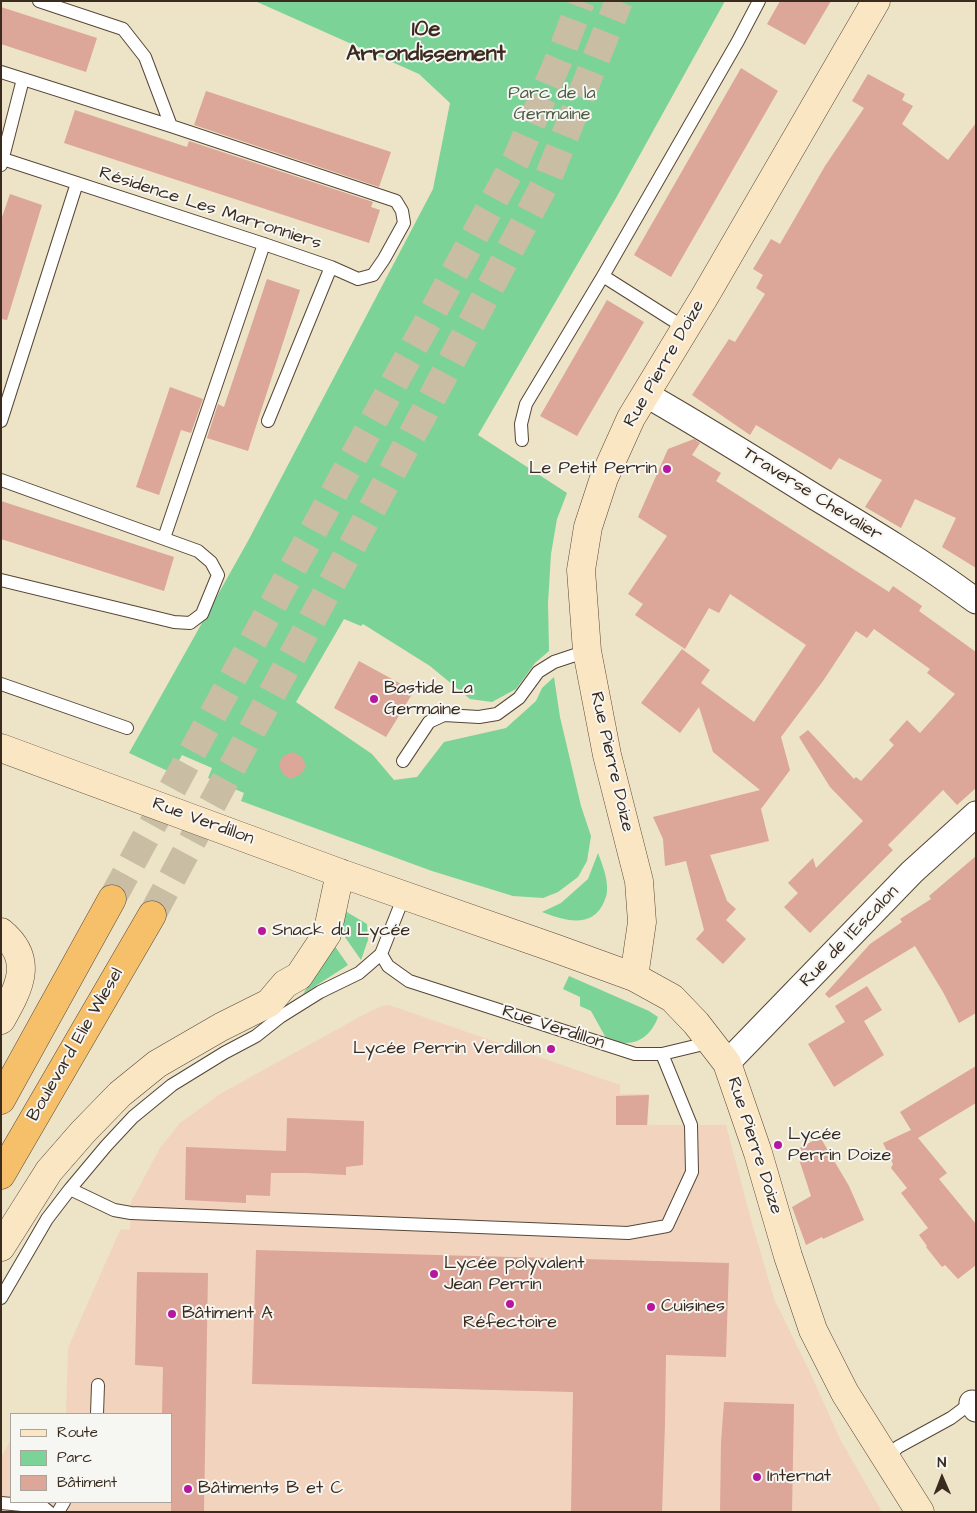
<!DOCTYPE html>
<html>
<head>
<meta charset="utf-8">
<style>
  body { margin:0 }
  #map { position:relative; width:977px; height:1513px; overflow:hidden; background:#ede3c6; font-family:"Architects Daughter",sans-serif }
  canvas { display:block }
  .frame { position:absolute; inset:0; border:2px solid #3b2a1e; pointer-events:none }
  .legend { position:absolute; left:10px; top:1413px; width:162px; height:90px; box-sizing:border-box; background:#f6f6f2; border:1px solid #aba49d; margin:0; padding:6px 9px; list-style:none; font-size:15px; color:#3b2a1e }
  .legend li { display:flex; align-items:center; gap:10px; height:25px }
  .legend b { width:25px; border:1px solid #aba49d }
  .north { position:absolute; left:917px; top:1453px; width:50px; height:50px; -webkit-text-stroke:4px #f6f6f2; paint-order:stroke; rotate:359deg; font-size:14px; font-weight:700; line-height:20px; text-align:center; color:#3b2a1e }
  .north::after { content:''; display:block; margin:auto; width:18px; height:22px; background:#3b2a1e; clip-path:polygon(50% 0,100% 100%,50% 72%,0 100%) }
</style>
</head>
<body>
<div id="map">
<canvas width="977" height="1513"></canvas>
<div class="frame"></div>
<ul class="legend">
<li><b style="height:6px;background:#fbe6c4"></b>Route</li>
<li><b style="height:14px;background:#7bd398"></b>Parc</li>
<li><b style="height:14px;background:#dca698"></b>Bâtiment</li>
</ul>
<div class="north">N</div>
</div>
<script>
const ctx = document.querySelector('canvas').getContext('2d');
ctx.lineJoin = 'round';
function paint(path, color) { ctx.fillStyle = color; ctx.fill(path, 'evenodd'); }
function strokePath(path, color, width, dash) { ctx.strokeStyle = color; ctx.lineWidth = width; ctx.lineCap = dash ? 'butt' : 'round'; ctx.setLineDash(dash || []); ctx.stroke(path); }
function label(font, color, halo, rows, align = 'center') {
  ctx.font = font + ' "Architects Daughter",sans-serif'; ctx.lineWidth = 4; ctx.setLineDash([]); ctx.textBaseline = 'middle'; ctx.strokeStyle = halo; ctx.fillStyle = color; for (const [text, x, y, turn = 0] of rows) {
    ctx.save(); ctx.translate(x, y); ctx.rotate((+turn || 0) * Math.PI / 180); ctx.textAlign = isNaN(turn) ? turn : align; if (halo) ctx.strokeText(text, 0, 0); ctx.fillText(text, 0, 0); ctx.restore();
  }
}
paint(new Path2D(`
  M389,1005L620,1085V1094H649L648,1125H726L753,1227L775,1301L809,1370L840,1439L882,1512H1V1458L11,1439V1502H171V1414H66L68,1348L120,1230L130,1229L131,1202L160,1148L180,1123L220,1094L363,1015L382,1006Z`), '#f2d4be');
paint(new Path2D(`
  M255,1H725L616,198L478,435L567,493L557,519L551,554L548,603L549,651L535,663L516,689L492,702L470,699L430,666L363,624L361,626L344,619L296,702L372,754L394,780L417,777L444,742L506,728L536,701L542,688L554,677L560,717L581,806L591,836L587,861L578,877L558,892L543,898L513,896L432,871L241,801L244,793L208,778L212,768L182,755L172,773L129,753L248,541L433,189L450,103L419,74Z
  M598,853C602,864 608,878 607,891C607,895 605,899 604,902C592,930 563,920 542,912L561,903L588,879Z
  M345,911L367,924L368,940L361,960L340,930Z
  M334,945L348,965L303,994Z
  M569,976L649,1011L658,1017C653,1031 642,1043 626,1043C619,1043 612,1040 606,1038L591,1011L580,1006V997L563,989Z`), '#7bd398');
paint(new Path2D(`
  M780,1H831L805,45L767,24Z
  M1,7L97,38L86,72L1,44Z
  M741,68L778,91L671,277L634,255Z
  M868,74L905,94L902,100L913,106L902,124L948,160L976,123V568L942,547L956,518L915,499L901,528L865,507L882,480L839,458L831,470L756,425L750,435L692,395L729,339L735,342L765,294L756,288L763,275L753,269L771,239L780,244L825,166L864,108L852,101Z
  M206,91L391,152L379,187L194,125Z
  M75,110L187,147L189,141L373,202L371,207L380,210L369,243L64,143Z
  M10,194L42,205L7,320L1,319V220Z
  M267,279L300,290L248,451L207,438L218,404L224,407Z
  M607,300L644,322L577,436L540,416Z
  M170,387L203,399L191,433L181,430L159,495L136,487Z
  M694,439L700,443L692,455L721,473L716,481L889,592L893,586L922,606L919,611L976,652V788L957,805L943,790L888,845L893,850L810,933L784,907L798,893L788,883L813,858L816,868L863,821L830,787L799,737L808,730L854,779L856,777L861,781L894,745L889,740L907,720L920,733L955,694L927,673L930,669L874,629L867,638L856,631L823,681L781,737L790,770L761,809L769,841L710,855L727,901L736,909L726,920L746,939L723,964L696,939L704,930L686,861L665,866L663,839L653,817L760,790L713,752L699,707L680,733L641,703L682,649L710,670L701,683L754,722L806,645L730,594L719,613L709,608L685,649L635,615L643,604L628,594L667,536L638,517L668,449Z
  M1,501L174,557L164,591L1,539Z
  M359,661L414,691L386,737L334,708Z
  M293,752L302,757L306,766L301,774L290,779L282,773L279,764L283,756Z
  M976,856V1013L959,1023L943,992L915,946L829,998L825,994L870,944L902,922L900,919L931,899L929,896Z
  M867,986L882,1010L864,1021L884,1055L834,1087L808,1044L845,1022L835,1006Z
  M976,1066V1103L918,1138L947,1173L939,1179L976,1224V1265L958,1279L945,1265L942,1267L926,1247L927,1246L919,1235L928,1228L901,1193L907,1188L891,1168L893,1164L883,1143L911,1130L900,1112Z
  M649,1095L647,1125H616V1096Z
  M287,1118L364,1121L363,1165L346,1167V1175L306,1173H271L270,1196L246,1195V1203L185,1200L186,1147L286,1151Z
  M820,1137L849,1186L864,1220L823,1239L822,1237L806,1245L792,1207L811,1196L796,1150Z
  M256,1250L729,1263L726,1357L666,1355L665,1424L662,1512H571L573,1392L252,1384Z
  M137,1272L208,1273L204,1512H171V1414H162L163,1367L135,1365Z
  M724,1402L794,1404L792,1512H720L721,1442Z`), '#dca698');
strokePath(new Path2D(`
  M112,899L516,160L561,54L581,1
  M152,915L425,411L548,178L619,1`), '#c9bea4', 28, [28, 14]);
const lane = new Path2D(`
  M39,1L123,29L145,57L171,126
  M1,72L171,126L396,201L402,211L404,223L384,259L373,275L358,279L331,267L264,244L3,159
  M1,165L23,79
  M603,276L685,328
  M1,421L77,183
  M268,421L331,267
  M522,440L521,424L526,404L603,276L738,41L759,1
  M1,480L198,551L211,562L218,575L202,614L190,623L174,622L1,580
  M164,538L264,244
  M1,684L127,728
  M403,761L429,722L444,715L479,717L497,714L519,698L538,672L554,662L587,651
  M381,954L388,966L409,981L635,1054H662L712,1042
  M70,1189L114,1210L131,1213L628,1233L667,1226L692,1172L691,1125L662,1054
  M1,1298L47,1219L70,1189L106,1146L133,1117L172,1085L224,1053L256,1036L280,1017L320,992L359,973L381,954L404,896
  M97,1414L98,1385
  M886,1459L898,1447L951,1418L975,1400
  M1,1503L43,1507L49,1512
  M58,1512L64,1502`);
const street = new Path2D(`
  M645,394C703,427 759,462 815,497C870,530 925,563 976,601
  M727,1063L912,872L976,814
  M972,1403L976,1409`);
const secondary = new Path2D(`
  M1,748L340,873L557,949L634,977L672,998L696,1023L727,1063L758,1153L788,1256L813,1330L845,1393L920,1512
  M1,932C35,960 19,988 1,1020
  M634,977L642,922L639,881L607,755L587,651L581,570L588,527L604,478L631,418L705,296L876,1
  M1,1247L49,1171L83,1132L120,1094L157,1064L221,1027L269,1003L285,984L299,976L327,934L340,873`);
const highway = new Path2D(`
  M1,1100L112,899
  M1,1175L152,915`);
strokePath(lane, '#564637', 14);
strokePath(street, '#564637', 27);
strokePath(secondary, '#564637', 29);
strokePath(highway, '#564637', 29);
strokePath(lane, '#fff', 12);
strokePath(street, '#fff', 25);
strokePath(secondary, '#fbe6c4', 28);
strokePath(highway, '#f6c06b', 28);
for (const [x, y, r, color] of [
  [667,469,5,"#b5179e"],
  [374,699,5,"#b5179e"],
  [262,931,5,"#b5179e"],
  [551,1049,5,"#b5179e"],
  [778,1145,5,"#b5179e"],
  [434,1274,5,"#b5179e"],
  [510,1304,5,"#b5179e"],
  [651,1307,5,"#b5179e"],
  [172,1314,5,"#b5179e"],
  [757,1477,5,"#b5179e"],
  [188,1489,5,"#b5179e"]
]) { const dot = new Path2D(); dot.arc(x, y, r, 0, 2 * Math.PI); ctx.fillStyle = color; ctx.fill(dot); strokePath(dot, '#f6f6f2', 2); }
label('18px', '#4e5d43', '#f6f6f2', [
  ["Parc de la",552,94],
  ["Germaine",552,115]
]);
label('18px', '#3b2a1e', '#f6f6f2', [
  ["Résidence Les Marronniers",210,209,18],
  ["Rue Pierre Doize",665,364,-60],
  ["Traverse Chevalier",812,495,32],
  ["Rue Pierre Doize",611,762,77],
  ["Rue Verdillon",203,822,20],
  ["Rue de l'Escalon",850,937,-46],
  ["Rue Verdillon",553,1028,18],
  ["Boulevard Elie Wiesel",76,1045,-60],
  ["Rue Pierre Doize",754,1146,72]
]);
label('18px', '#3b2a1e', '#f6f6f2', [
  ["Le Petit Perrin",657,469,"right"],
  ["Bastide La",384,689],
  ["Germaine",384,710],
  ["Snack du Lycée",272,931],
  ["Lycée Perrin Verdillon",541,1049,"right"],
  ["Lycée",788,1135],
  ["Perrin Doize",788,1156],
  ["Lycée polyvalent",444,1264],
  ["Jean Perrin",444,1285],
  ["Cuisines",661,1307],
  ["Bâtiment A",182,1314],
  ["Réfectoire",510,1323,"center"],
  ["Internat",767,1477],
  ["Bâtiments B et C",198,1489]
], 'left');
label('bold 22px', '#3b2a1e', '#f6f6f2', [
  ["10e",426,30],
  ["Arrondissement",426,55]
]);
</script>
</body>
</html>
